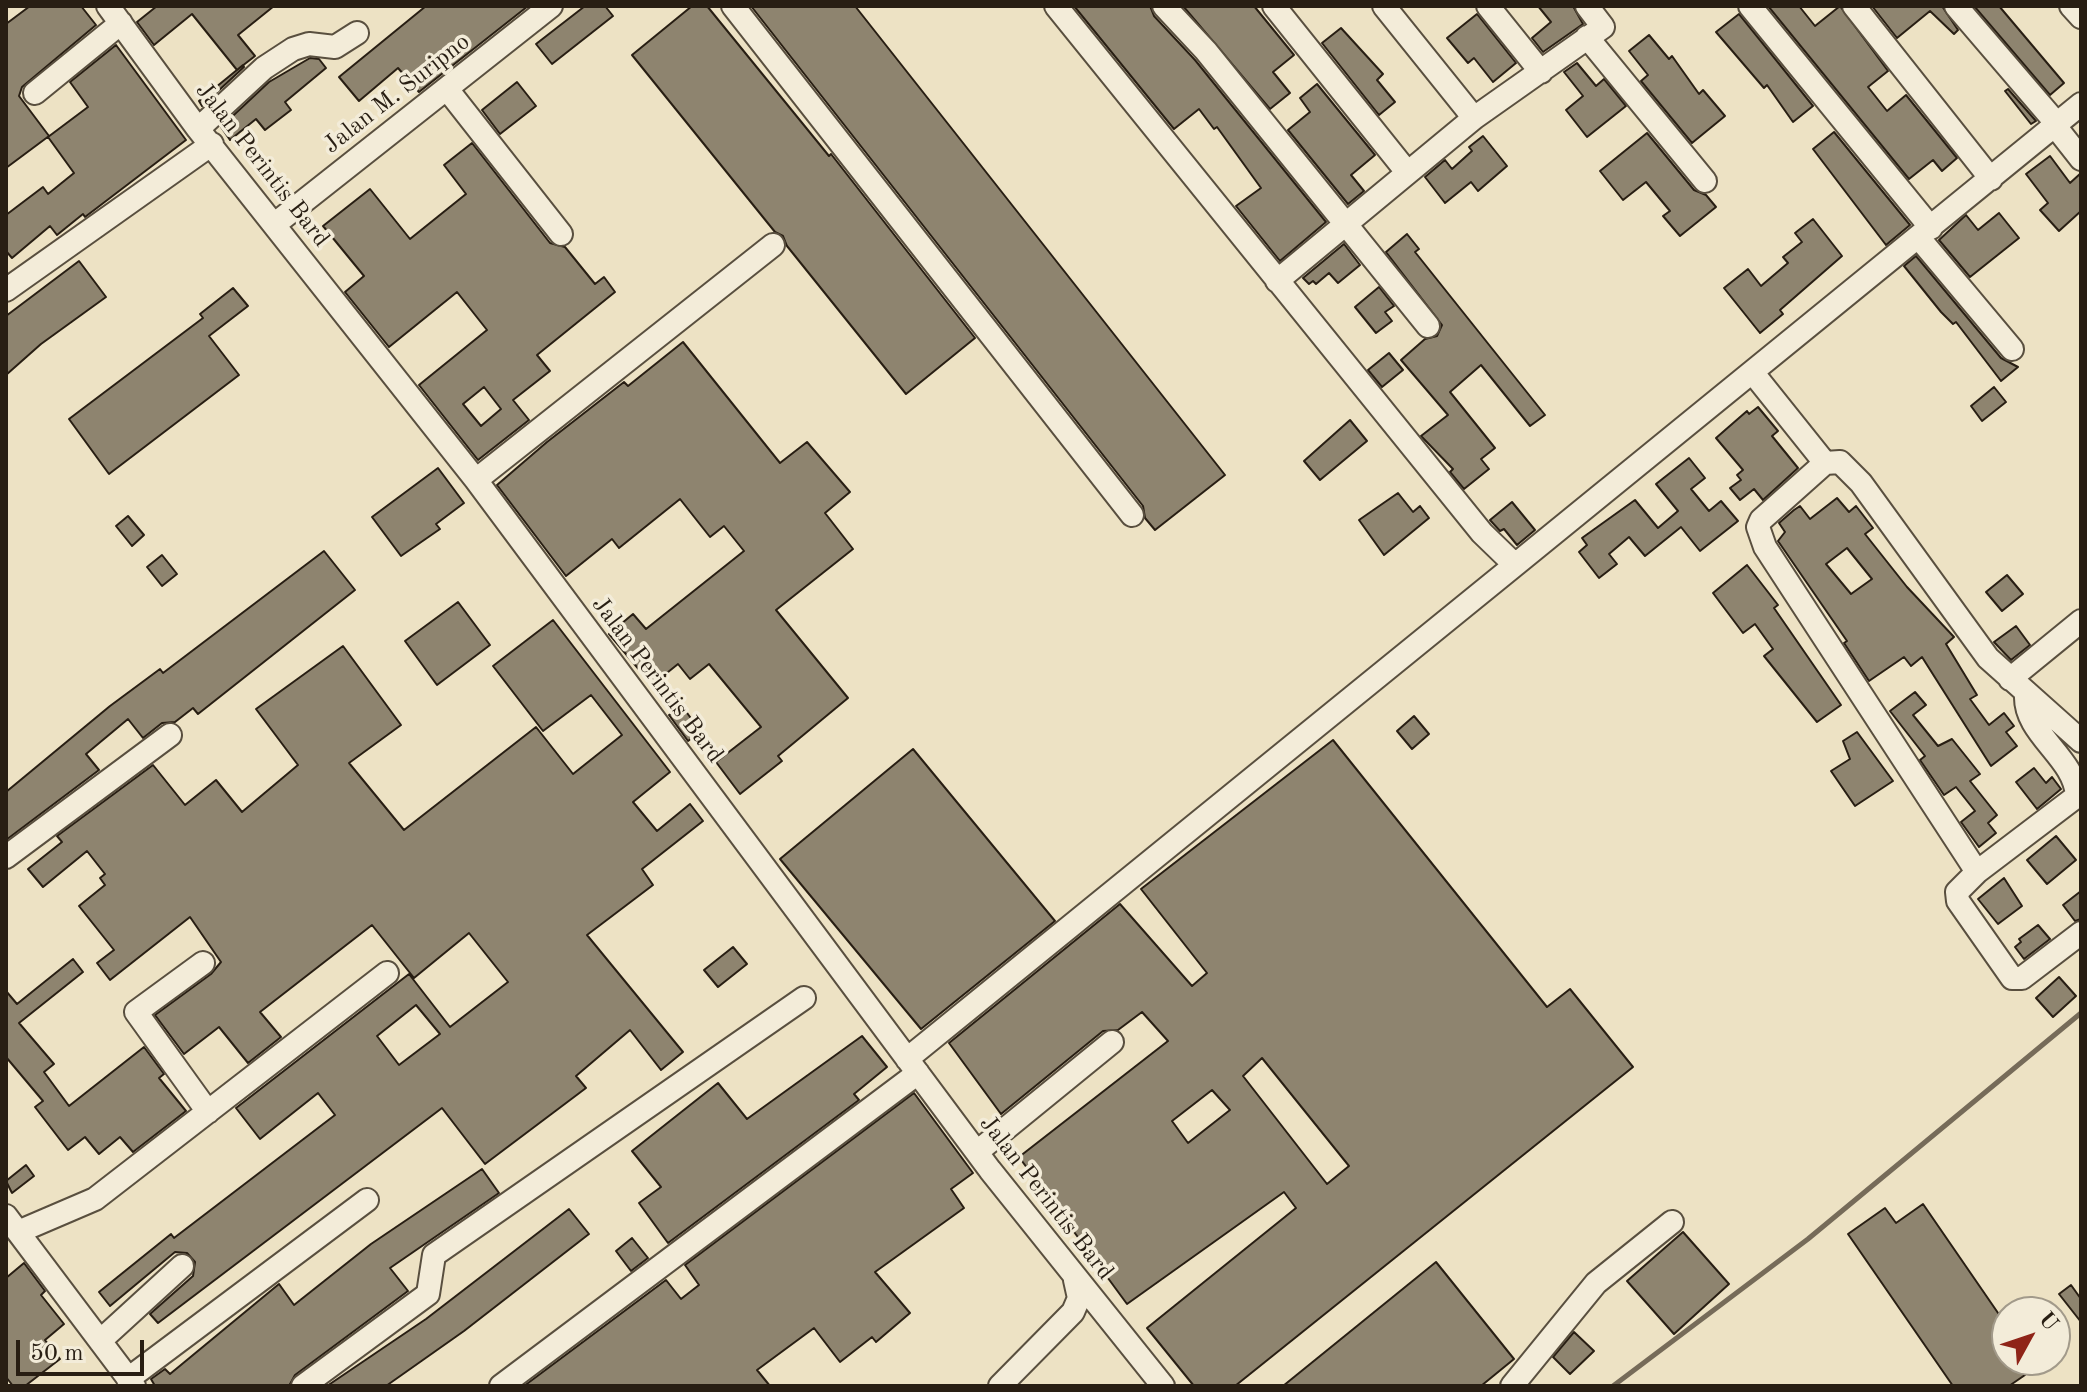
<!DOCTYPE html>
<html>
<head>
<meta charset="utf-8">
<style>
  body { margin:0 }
  #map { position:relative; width:2087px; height:1392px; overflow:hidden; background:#ede2c4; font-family:"Old Standard TT",serif }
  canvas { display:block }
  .frame { position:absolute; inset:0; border:8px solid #281e13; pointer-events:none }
  .north { position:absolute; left:1991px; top:1296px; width:80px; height:80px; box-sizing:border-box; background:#f3ecd9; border:2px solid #a29a8a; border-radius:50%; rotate:50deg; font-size:22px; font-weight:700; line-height:32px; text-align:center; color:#281e13 }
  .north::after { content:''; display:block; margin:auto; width:28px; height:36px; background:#8f2418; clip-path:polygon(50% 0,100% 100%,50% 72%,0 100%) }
  .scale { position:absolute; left:16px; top:1340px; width:128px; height:36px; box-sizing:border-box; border:4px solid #281e13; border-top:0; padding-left:10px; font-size:24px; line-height:28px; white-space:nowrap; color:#281e13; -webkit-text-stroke:6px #f3ecd9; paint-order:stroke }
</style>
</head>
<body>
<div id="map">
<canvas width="2087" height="1392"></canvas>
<div class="frame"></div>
<div class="north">U</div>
<div class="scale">50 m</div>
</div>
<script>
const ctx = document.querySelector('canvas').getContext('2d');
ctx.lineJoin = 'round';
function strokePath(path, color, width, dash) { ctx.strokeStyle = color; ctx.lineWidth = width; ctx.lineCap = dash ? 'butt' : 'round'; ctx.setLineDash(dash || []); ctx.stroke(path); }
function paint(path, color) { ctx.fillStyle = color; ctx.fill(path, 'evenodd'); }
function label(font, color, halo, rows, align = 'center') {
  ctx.font = font + ' "Old Standard TT",serif'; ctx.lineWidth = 7; ctx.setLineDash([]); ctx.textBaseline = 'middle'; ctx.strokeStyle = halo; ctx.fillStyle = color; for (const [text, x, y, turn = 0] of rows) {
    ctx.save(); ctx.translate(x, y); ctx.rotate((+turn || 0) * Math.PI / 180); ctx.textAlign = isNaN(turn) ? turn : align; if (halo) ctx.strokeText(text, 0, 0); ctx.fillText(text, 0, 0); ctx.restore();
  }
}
strokePath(new Path2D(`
  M1613,1386L1808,1239L2081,1013`), '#766b59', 5);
const building = new Path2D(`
  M30,6H81L96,25L22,87L19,96L49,136L6,168V24Z
  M157,6H274L238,35L255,56L237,70L192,14L154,45L137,22Z
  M426,6H528L419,92L398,68L359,101L339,77Z
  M585,6H605L613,16L552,64L536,44Z
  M692,6H707L829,156L831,154L975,338L906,394L787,246L783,236L775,232L632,55Z
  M751,6H855L1225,475L1155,530L1145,518L1143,506Z
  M1074,6H1150L1154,16L1195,60L1326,222L1280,261L1236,206L1261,188L1217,127L1214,129L1199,109L1174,129Z
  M1183,6H1254L1294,55L1273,72L1290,93L1270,109Z
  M1538,6H1573L1583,24L1543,52L1532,38L1551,22Z
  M1768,6H1799L1815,26L1840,6L1888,71L1868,87L1887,111L1906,95L1957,158L1942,171L1933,160L1909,179Z
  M1872,6H1942L1958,30L1954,34L1930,11L1897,38Z
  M1974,6H1999L2064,83L2050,95Z
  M1477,14L1516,63L1493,82L1474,58L1468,63L1447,38Z
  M1739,14L1813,106L1793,122L1767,85L1764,88L1716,32Z
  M1341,28L1383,74L1377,80L1395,102L1379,115L1322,43Z
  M1649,35L1669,59L1672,56L1699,94L1703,90L1725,116L1692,143L1641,81L1648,75L1629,51Z
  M116,45L186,140L85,217L83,214L57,235L50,226L12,258L6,251V215L43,187L48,194L74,173L48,137L88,107L70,82Z
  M310,58L319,59L326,68L285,102L291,110L265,130L256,119L230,140L221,127L269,82Z
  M1577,63L1596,86L1604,79L1626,106L1587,137L1566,110L1583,96L1564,72Z
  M243,65L244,67L202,106L199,101Z
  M517,82L536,106L500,134L482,110Z
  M1317,84L1375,155L1351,175L1364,191L1348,204L1288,130L1310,112L1300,98Z
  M2008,89L2036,121L2031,124L2005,91Z
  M1834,132L1910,225L1886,245L1813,149Z
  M1647,133L1694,190L1706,195L1716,207L1680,236L1663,216L1670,211L1646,182L1623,200L1600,171Z
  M1483,136L1507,166L1478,191L1471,182L1445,203L1425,177L1445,160L1452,169L1472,151L1469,147Z
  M472,143L550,243L565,247L595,284L604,277L615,292L537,355L550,371L513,400L529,420L478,460L419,385L487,330L457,292L389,347L345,292L364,276L323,226L370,189L410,239L466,194L444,165ZM484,387L501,409L481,426L463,404Z
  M2050,156L2070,183L2081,173V211L2059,231L2040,210L2048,203L2026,174Z
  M1999,213L2019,238L1970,277L1939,240L1966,215L1978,230Z
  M1813,219L1842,256L1780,310L1783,314L1760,333L1724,288L1748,269L1761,286L1788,263L1783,257L1802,242L1795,233Z
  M1407,234L1419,249L1415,252L1545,415L1530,426L1481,365L1450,392L1495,448L1481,459L1489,469L1464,489L1450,472L1453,469L1421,436L1448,415L1401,360L1425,339L1437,336L1442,325L1386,252Z
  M1344,244L1360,265L1338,283L1329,273L1316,284L1313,281L1309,284L1303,278Z
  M1916,256L2001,358L2018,367L2001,381L1956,322L1953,324L1941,312L1904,266Z
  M79,261L106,297L41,344L6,375V316Z
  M1379,287L1394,306L1385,312L1392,321L1376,333L1355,307Z
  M233,288L248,306L209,336L239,375L109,474L69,419L203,318L200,314Z
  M683,342L780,463L807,442L850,492L825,513L853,549L776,610L848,698L778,756L782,761L740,794L716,762L761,727L709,664L690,679L678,664L652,685L609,634L633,614L646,629L744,551L724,526L710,537L680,499L619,548L612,539L566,576L497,485L547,442L624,382L628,386Z
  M1389,353L1403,370L1382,387L1368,370Z
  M1994,387L2006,402L1982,421L1971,406Z
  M1758,407L1778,431L1772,436L1798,468L1763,500L1754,489L1740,500L1730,488L1741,480L1737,475L1743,470L1716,438L1747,411L1749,414Z
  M1350,420L1367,441L1320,480L1304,461Z
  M1689,458L1705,478L1691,489L1709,511L1721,501L1738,521L1700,551L1681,527L1645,556L1629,537L1609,554L1617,564L1599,578L1579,552L1587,545L1582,538L1635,500L1658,528L1678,511L1656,484Z
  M438,468L464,503L436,524L440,529L401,556L372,517Z
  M1398,493L1413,512L1420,506L1429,518L1384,555L1359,520Z
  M1837,498L1849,512L1856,506L1873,528L1865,534L1907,587L1954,637L1946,644L1977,695L1970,699L1989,725L2004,713L2014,726L2006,732L2017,746L1991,766L1922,657L1911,666L1904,657L1869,681L1844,643L1847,641L1778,541L1785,532L1779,523L1794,510L1800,506L1810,519ZM1847,548L1872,579L1851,594L1826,564Z
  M1512,502L1535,530L1517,545L1504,529L1500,531L1490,520Z
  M128,516L144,535L132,546L116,526Z
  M324,551L355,590L198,714L193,708L175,722L162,723L143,738L128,719L86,754L99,770L6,840V792L110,706L160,669L163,673Z
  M162,555L177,574L162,586L147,567Z
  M1747,565L1778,605L1774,608L1841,705L1817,722L1764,656L1773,649L1755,624L1743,633L1713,593Z
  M2007,575L2023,594L2002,611L1986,592Z
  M458,602L490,645L437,685L405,641Z
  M553,620L670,772L633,802L657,831L690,804L703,821L642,869L653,885L587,935L683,1052L661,1070L630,1030L576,1076L586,1088L485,1164L442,1108L158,1323L150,1314L193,1276L195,1262L187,1253L175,1252L110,1306L99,1292L171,1234L174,1238L335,1115L318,1093L260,1139L236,1108L409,974L450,1027L508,982L469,933L414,978L372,925L260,1012L281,1037L248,1063L219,1027L184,1054L155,1015L211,974L221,962L190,917L110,980L97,963L114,950L79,906L105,885L100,878L105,874L87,851L43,887L28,869L62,842L57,836L153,765L185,805L216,780L242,812L298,765L256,709L343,646L401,725L349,763L404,830L536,727L573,774L622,735L591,695L543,731L493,666ZM416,1005L440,1034L399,1065L377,1036Z
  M2016,626L2030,645L2011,660L1994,642Z
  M1915,692L1926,705L1913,715L1938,746L1952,739L1980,774L1970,781L1997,815L1988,823L1996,833L1979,847L1961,822L1975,811L1956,787L1944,795L1920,760L1925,756L1890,711Z
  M682,706L701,732L688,741L669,715Z
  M1414,716L1429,734L1412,749L1397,731Z
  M1857,732L1893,781L1855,806L1831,771L1850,759L1843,741Z
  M1333,740L1547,1007L1570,989L1633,1067L1235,1386H1194L1147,1328L1296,1208L1284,1192L1127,1304L1019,1157L1168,1041L1142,1012L1118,1030L1103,1031L1001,1114L949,1043L1120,904L1192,986L1207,973L1141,889ZM1262,1058L1349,1166L1327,1184L1243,1076ZM1212,1090L1230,1110L1188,1143L1172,1121Z
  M913,749L1055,921L921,1029L780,859Z
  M2034,768L2046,783L2052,777L2061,789L2037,809L2016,782Z
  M2056,836L2076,860L2047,884L2027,860Z
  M2004,878L2022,906L1998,924L1978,899Z
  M2081,891V919L2075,921L2063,905Z
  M2038,925L2050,939L2024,959L2015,947L2021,942L2019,939Z
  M733,947L747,964L718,987L704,970Z
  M73,959L83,972L19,1023L54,1064L44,1072L69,1106L144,1047L164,1074L159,1078L186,1111L133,1152L120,1137L99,1154L85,1137L68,1150L35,1107L43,1101L6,1057V991L17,1004Z
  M2059,977L2076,996L2053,1017L2036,998Z
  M862,1036L887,1067L854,1094L859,1100L668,1243L639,1203L661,1187L632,1151L718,1083L747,1119Z
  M914,1093L973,1173L951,1189L964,1208L875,1272L910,1313L876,1342L872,1337L840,1362L814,1328L757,1370L770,1386H524L666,1280L681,1299L699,1285L685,1265Z
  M26,1165L34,1176L12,1193L6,1181Z
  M482,1169L499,1193L390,1268L408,1291L295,1375L289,1386H155L151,1379L165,1369L170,1374L279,1284L294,1305L371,1244Z
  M1923,1204L2007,1326V1360H2015L2025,1375L2009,1386H1953L1848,1234L1885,1208L1896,1223Z
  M569,1209L589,1234L464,1331L386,1386H327L426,1319Z
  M1683,1232L1729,1284L1674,1334L1627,1281Z
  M632,1238L648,1258L631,1271L616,1251Z
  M1436,1262L1514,1359L1481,1386H1283Z
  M24,1263L45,1291L41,1295L64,1324L45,1340L60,1359L25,1386H13L6,1377V1278Z
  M2071,1285L2081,1299V1322L2059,1294Z
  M1574,1332L1594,1351L1570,1374L1553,1357Z`);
paint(building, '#8e846f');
strokePath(building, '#281e13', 2);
const minor = new Path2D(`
  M108,6L198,129L476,480L990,1170L1163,1386
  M733,6L1132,515
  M1056,6L1482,533L1515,565L2081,104
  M1164,6L1206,51L1428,326
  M1274,6L1407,172
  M1384,6L1474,118
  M1488,6L1541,72
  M1750,6L1931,228
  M1854,6L1991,179
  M1956,6L2057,124
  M2071,6L2081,17
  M1587,37L1705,181
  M447,89L561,234
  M35,93L121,23
  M2055,126L2081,159
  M198,129L264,68L293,49L309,44L335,47L357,33
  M275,224L551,6
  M1919,238L2012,349
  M1277,281L1474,118L1603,27L1587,6
  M6,290L212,144
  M1753,373L1825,463
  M476,480L773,245
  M2010,679L2081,621
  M2026,695C2024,734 2075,757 2077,796
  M2081,793L1977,872L1957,892L1958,901L2012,978H2022L2081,933
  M6,857L170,735
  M1977,872L1765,547L1758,527L1761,520L1825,463L1840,462L1861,483L1988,658L2081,741
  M203,963L136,1012L208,1112
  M907,1059L1515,565
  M977,1152L1112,1042
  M6,1216L134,1386
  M18,1232L95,1199L387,973
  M100,1341L182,1266
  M128,1379L367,1200
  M303,1386L428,1294L434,1255L804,998
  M501,1386L918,1073
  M1000,1386L1073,1312L1079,1298L1075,1280
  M1512,1386L1596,1283L1672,1222`);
strokePath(minor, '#594f3f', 26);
strokePath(minor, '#f3ecd9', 22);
label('24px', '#281e13', '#f3ecd9', [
  ["Jalan M. Suripno",397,94,-38],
  ["Jalan Perintis Bard",262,165,52],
  ["Jalan Perintis Bard",657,680,53],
  ["Jalan Perintis Bard",1046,1198,52]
]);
</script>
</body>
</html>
